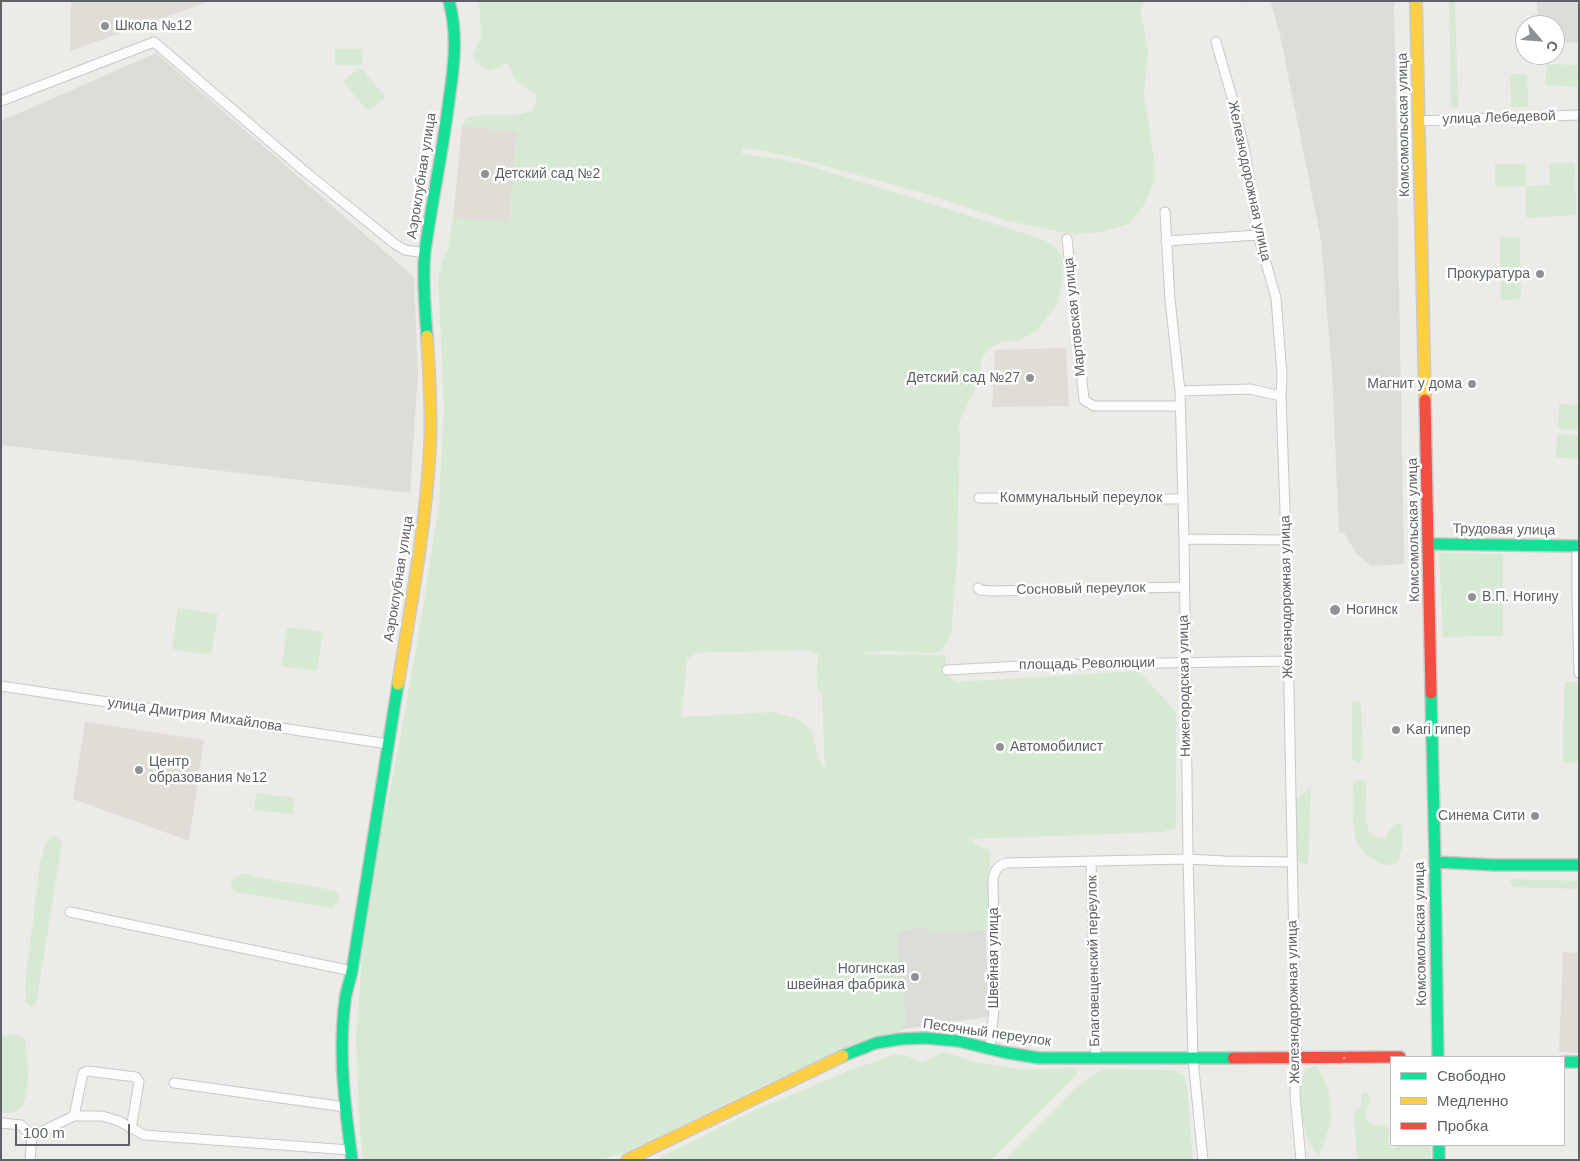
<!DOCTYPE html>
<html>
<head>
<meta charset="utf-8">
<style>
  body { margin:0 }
  #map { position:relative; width:1580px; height:1161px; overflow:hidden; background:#edebe8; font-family:Helvetica,sans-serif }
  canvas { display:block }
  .frame { position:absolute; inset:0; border:2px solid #5c6266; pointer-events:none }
  .legend { position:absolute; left:1390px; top:1056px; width:175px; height:90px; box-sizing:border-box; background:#fff; border:1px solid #bec0c2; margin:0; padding:6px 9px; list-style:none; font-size:15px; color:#5c6266 }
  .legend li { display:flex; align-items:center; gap:10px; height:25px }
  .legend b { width:25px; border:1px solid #bec0c2 }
  .north { position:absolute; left:1515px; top:15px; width:50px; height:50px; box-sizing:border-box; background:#fff; border:1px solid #bec0c2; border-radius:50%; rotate:117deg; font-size:14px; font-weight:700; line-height:20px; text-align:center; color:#5c6266 }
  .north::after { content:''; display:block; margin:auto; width:18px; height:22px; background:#8f9294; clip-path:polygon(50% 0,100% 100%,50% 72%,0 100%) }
  .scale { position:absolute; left:15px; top:1124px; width:115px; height:22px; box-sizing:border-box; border:2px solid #5c6266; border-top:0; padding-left:6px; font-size:15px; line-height:18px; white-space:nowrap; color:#5c6266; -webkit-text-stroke:4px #fff; paint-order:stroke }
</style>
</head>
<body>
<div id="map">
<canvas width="1580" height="1161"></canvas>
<div class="frame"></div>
<ul class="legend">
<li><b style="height:6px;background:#16e098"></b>Свободно</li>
<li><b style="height:6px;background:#ffcf43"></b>Медленно</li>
<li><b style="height:6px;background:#f24e42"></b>Пробка</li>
</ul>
<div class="north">С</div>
<div class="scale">100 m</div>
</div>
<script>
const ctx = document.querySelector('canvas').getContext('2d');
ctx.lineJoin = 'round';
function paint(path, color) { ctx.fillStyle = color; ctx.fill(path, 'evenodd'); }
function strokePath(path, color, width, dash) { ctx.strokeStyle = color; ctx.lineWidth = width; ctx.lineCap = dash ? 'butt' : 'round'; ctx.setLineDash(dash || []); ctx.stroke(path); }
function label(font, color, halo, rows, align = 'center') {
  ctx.font = font + ' Helvetica,sans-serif'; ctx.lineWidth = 5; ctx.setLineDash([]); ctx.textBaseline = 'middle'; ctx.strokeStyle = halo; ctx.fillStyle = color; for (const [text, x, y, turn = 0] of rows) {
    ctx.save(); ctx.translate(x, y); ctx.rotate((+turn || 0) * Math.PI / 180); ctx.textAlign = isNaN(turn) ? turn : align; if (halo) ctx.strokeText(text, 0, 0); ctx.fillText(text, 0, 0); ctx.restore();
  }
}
paint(new Path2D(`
  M1270,1H1394L1404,564L1371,566L1356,553L1344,533H1339L1332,373L1321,240L1280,35Z
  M1537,1H1579V42L1555,43V25H1538Z
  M156,53L414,277L418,374L410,493L1,445V121Z
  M986,920L988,1017L897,1030L889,927Z`), '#dedcd9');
paint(new Path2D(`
  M71,1H210L70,51Z
  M462,126L517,131L509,223L453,218Z
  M1066,348L1069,406L992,407L995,350Z
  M85,722L204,740L189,841L73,799Z
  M1563,952L1579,953V1053L1559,1052Z`), '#e0ddd7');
paint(new Path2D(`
  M479,1H1145L1140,10L1148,50L1144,95L1154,159L1155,180L1144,205L1129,224L1102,232L1076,234L1060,232L1008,221L933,196L808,161L756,149H742V154L780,159L809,166L932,204L1042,239L1054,246L1062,255L1064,271L1061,290L1057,305L1036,331L1020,340L1001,342L990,348L983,356L980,366L979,381L959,422L960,440L957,557L951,636L940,652C914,655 888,647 863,654L945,655L947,675L956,682L1139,671L1176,712V828L1162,832L971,839L976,845L990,850L989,930L935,932L922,927L898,932L897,946L905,1009V1023L898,1033L855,1045L767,1084L627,1152L600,1160H363L360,1134L356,1038L363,946L376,858L399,746L422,614L439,504L444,406L438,279L442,262L448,249L453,218L509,222L517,131L462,126L467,118L479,115H516L532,111L536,102V95L515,80L510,67L506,63L498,68L488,71L475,62L474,54L481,36ZM809,650L818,654C818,669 813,682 822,695L825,770L819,760L811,730L798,719L774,712L681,717L687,661L695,653L722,652Z
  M1449,1H1455L1458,98V107L1454,109L1451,107Z
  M335,49H362V65H335Z
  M1547,64L1579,65V87L1546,85L1545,83Z
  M357,69H362L384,95V98L370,110L366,109L344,83L345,80Z
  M1510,74H1527L1528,107H1511Z
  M1550,163H1575L1576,215L1526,218V186L1495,187V164H1525L1526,186L1550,185Z
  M1500,237H1520L1521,299L1501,300Z
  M1559,404L1579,405V430L1558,429Z
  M1558,434L1579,436V459L1555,457Z
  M1439,553L1503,554V636L1443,637Z
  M178,608L218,614L211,655L172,649Z
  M287,627L323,632L317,671L282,666Z
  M1565,682H1579V762L1563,763L1564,688H1565Z
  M1356,700L1361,702L1363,759L1357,763L1352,758V702Z
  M1360,779L1366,782C1369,800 1356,835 1383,839C1389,834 1390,827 1397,823L1402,826V849L1398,862C1390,866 1384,866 1376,861C1372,858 1366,856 1363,852C1349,833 1353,804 1353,782Z
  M1311,787L1308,865L1294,861V801Z
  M256,793L295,798L293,814L254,810Z
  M56,836L62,842L36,1004L32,1007L26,1003L25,984L40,864L45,846L50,837Z
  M243,873L261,878L332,890L337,892L339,900L332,908L236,892L230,886L232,880Z
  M1510,879L1579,881V889L1512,887Z
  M15,1034L25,1039C27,1054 32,1098 20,1108C14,1113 8,1113 1,1113V1036Z
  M943,1052L974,1062L1023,1070L1074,1068L1078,1073L991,1160H655L751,1112L853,1069L896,1054L910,1057L922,1063Z
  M1316,1066C1327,1077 1332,1101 1331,1117C1330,1129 1322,1146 1319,1158L1306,1137L1300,1108L1298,1087L1306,1069Z
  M1105,1069L1174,1070L1184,1075L1187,1085L1193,1160H1005L1077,1087L1093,1074Z
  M1363,1093H1368L1370,1097C1367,1112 1361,1115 1374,1126C1380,1124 1386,1125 1390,1130L1388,1144L1390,1148L1394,1149L1397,1145H1431V1160H1357L1354,1113C1359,1108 1363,1105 1361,1098Z`), '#d6e9d2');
const street = new Path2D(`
  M1216,42L1232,97L1245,152L1258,235L1276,298L1282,375L1281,396L1286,540L1296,1050L1295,1096L1301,1160
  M1,101L154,42L302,169L395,244L405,250L425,253
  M1418,121L1579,115
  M1165,212L1170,300L1180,391L1184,539L1188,857L1193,1059L1203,1160
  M1067,239L1084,400L1094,406H1180
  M1166,241L1258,235
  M1180,391L1250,389L1281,396
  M979,498L1183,499
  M1184,539L1286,540
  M1577,546V594L1579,673
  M978,588L980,590L991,591L1184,587
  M947,670L1039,665L1288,661
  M1,686L388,744
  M1091,862L1096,1059
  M70,912L352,971
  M990,1049L995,999L993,879C995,870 998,865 1007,863L1188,859L1225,861L1292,862
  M174,1083L345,1107
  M74,1116L83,1073L87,1071L136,1077L139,1082L131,1129
  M1,1123L21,1125L32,1136
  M32,1136L74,1116H102L119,1121L144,1135L350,1150
  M30,1160L32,1136`);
const fast = new Path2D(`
  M427,336C425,310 422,276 425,251C432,201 443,150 449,100C454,67 458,34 449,1
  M1429,544L1579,546
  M1431,693L1435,862L1495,865H1579
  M1435,862L1438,1057
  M843,1056L876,1043L901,1039L925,1038L958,1041L1003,1052L1039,1058H1233
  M1564,1062H1579
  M1439,1145V1160
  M352,1160C345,1108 338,1054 345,1001C346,991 350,981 352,971L398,684`);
const slow = new Path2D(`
  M1416,1L1425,400
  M398,684C411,605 426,526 430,446C432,409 429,372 427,336
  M627,1160L843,1056`);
const jam = new Path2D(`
  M1425,400L1431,693
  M1233,1058L1400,1057`);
strokePath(street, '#c8c8c9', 11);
strokePath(fast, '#c9c9ca', 14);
strokePath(slow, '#c9c9ca', 14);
strokePath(jam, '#c9c9ca', 14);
strokePath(street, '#fcfcfc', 9);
strokePath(fast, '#16e098', 11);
strokePath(slow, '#ffcf43', 11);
strokePath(jam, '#f24e42', 11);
strokePath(new Path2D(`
  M1229,1C1239,25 1250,49 1257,74C1266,109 1272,145 1277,181
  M1238,1L1269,70L1299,158L1315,225L1325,295L1330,378L1335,505L1340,745L1344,1058L1350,1160
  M1264,1L1278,50L1313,160L1319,190L1327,256
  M1279,1L1285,52`), '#e3e2e3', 2.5, [1, 6]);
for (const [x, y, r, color] of [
  [105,26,5,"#8f9294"],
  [485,174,5,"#8f9294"],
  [1540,274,5,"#8f9294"],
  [1030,378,5,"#8f9294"],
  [1472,384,5,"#8f9294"],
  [1472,597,5,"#8f9294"],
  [1335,610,6,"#8f9294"],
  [1396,730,5,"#8f9294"],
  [1000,747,5,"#8f9294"],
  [139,770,5,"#8f9294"],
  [1535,816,5,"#8f9294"],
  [915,977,5,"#8f9294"]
]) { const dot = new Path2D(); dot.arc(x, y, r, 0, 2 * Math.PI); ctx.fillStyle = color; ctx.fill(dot); strokePath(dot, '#fff', 2); }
label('14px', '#5c6266', '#fff', [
  ["Школа №12",115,26],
  ["Детский сад №2",495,174],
  ["Прокуратура",1530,274,"right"],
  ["Детский сад №27",1020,378,"right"],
  ["Магнит у дома",1462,384,"right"],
  ["В.П. Ногину",1482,597],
  ["Ногинск",1346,610],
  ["Kari гипер",1406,730],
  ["Автомобилист",1010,747],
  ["Центр",149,762],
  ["образования №12",149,778],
  ["Синема Сити",1525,816,"right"],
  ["Ногинская",905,969,"right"],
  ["швейная фабрика",905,985,"right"]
], 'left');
label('14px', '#5c6266', '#fff', [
  ["улица Лебедевой",1499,118,-2],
  ["Комсомольская улица",1404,125,-91],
  ["Аэроклубная улица",422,176,-81],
  ["Железнодорожная улица",1249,181,78],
  ["Мартовская улица",1075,317,-96],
  ["Коммунальный переулок",1081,498],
  ["Комсомольская улица",1414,530,-91],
  ["Трудовая улица",1504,530,1],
  ["Аэроклубная улица",399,579,-81],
  ["Сосновый переулок",1081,589,-1],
  ["Железнодорожная улица",1287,597,-91],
  ["площадь Революции",1087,664,-1],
  ["Нижегородская улица",1185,686,-91],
  ["улица Дмитрия Михайлова",195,715,8],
  ["Комсомольская улица",1421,934,-91],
  ["Швейная улица",994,958,-90],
  ["Благовещенский переулок",1094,961,-91],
  ["Железнодорожная улица",1294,1002,-91],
  ["Песочный переулок",987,1033,8]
]);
</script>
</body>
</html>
